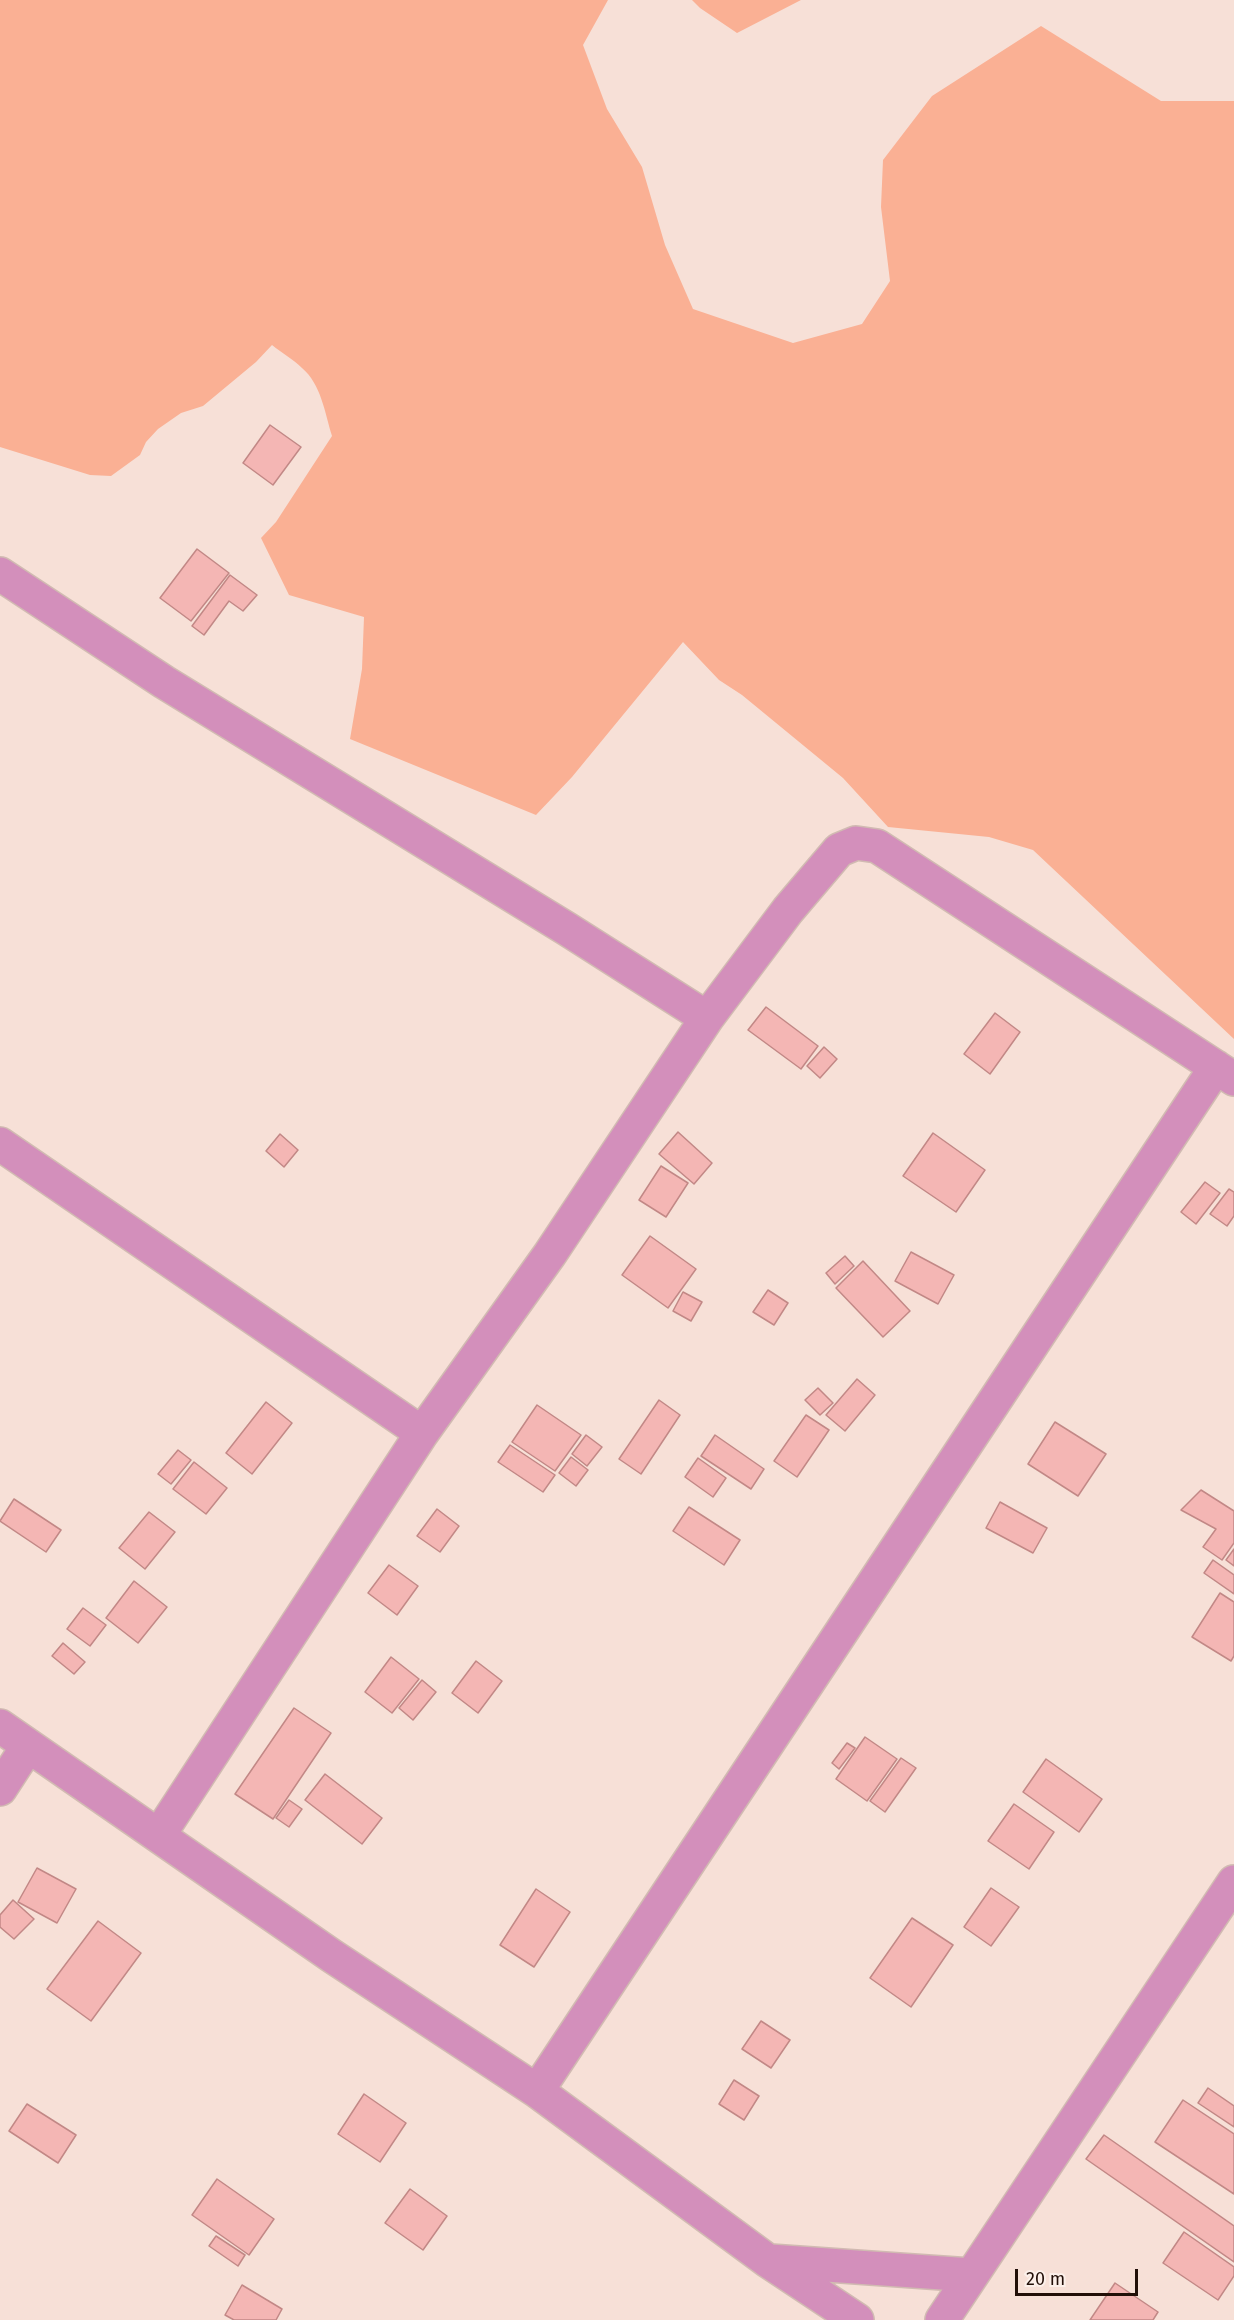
<!DOCTYPE html>
<html>
<head>
<meta charset="utf-8">
<style>
  body { margin:0 }
  #map { position:relative; width:1234px; height:2320px; overflow:hidden; background:#f7e0d7; font-family:"Fira Sans",sans-serif }
  canvas { display:block }
  .scale { position:absolute; left:1015px; top:2269px; width:123px; height:27px; box-sizing:border-box; border:3px solid #220f08; border-top:0; padding-left:8px; font-size:18px; line-height:21px; white-space:nowrap; color:#220f08; -webkit-text-stroke:4px #fcf0eb; paint-order:stroke }
</style>
</head>
<body>
<div id="map">
<canvas width="1234" height="2320"></canvas>
<div class="scale">20 m</div>
</div>
<script>
const ctx = document.querySelector('canvas').getContext('2d');
ctx.lineJoin = 'round';
function paint(path, color) { ctx.fillStyle = color; ctx.fill(path, 'evenodd'); }
function strokePath(path, color, width, dash) { ctx.strokeStyle = color; ctx.lineWidth = width; ctx.lineCap = dash ? 'butt' : 'round'; ctx.setLineDash(dash || []); ctx.stroke(path); }
paint(new Path2D(`
  M0,0H608L583,45L607,109L642,167L665,245L693,309L793,343L862,324L890,281L881,207L883,160L932,96L1041,26L1161,101H1234V1039L1033,850L989,837L888,827L843,778L742,695L719,680L683,642L572,777L536,815L350,739L362,669L364,617L289,595L261,538L276,522L332,436C325,413 321,384 302,368C293,359 282,353 272,345L256,362L203,406L181,413L158,429L146,442L140,455L111,476L90,475L0,447Z
  M692,0H801L737,33L700,8Z`), '#fab094');
const building = new Path2D(`
  M270,425L301,447L273,485L243,463Z
  M197,549L229,573L191,621L160,598Z
  M230,575L257,595L243,611L229,601L204,635L192,626Z
  M766,1007L818,1046L801,1069L748,1030Z
  M995,1013L1020,1032L990,1074L964,1054Z
  M824,1047L837,1059L820,1078L807,1066Z
  M678,1132L712,1163L694,1184L659,1154Z
  M933,1133L985,1170L956,1212L903,1176Z
  M280,1134L298,1150L284,1167L266,1151Z
  M661,1166L688,1183L666,1217L639,1200Z
  M1205,1182L1220,1193L1196,1224L1181,1212Z
  M1229,1189L1234,1192V1216L1227,1226L1210,1214Z
  M650,1236L696,1269L668,1308L622,1275Z
  M911,1252L954,1275L938,1304L895,1281Z
  M845,1256L854,1266L835,1284L826,1273Z
  M863,1261L910,1311L883,1337L836,1288Z
  M768,1290L788,1303L774,1325L753,1312Z
  M683,1292L702,1302L691,1321L673,1311Z
  M857,1379L875,1395L845,1431L826,1415Z
  M818,1388L833,1403L820,1415L805,1400Z
  M659,1400L680,1415L641,1474L619,1459Z
  M266,1402L292,1423L252,1474L226,1453Z
  M537,1405L581,1435L555,1471L512,1442Z
  M806,1415L829,1430L797,1477L774,1461Z
  M1055,1422L1106,1454L1078,1496L1028,1464Z
  M586,1435L602,1447L587,1466L572,1454Z
  M715,1435L764,1469L751,1489L701,1456Z
  M510,1445L555,1475L543,1492L498,1462Z
  M178,1450L191,1460L171,1484L158,1474Z
  M571,1457L588,1470L576,1486L559,1473Z
  M698,1458L726,1478L713,1497L685,1477Z
  M194,1462L227,1488L206,1514L173,1489Z
  M1201,1490L1234,1511V1543L1222,1560L1203,1547L1216,1529L1181,1510Z
  M14,1499L61,1530L46,1552L0,1521Z
  M1000,1502L1047,1528L1033,1553L986,1528Z
  M689,1507L740,1540L724,1565L673,1531Z
  M437,1509L459,1526L440,1552L417,1536Z
  M149,1512L175,1532L145,1569L119,1548Z
  M1234,1549V1566L1226,1560Z
  M1213,1560L1234,1575V1594L1204,1573Z
  M389,1565L418,1586L397,1615L368,1593Z
  M134,1581L167,1607L138,1643L106,1618Z
  M1220,1593L1234,1602V1656L1231,1661L1192,1637Z
  M83,1608L106,1625L90,1646L67,1629Z
  M63,1643L85,1662L74,1674L52,1656Z
  M391,1657L419,1679L392,1713L365,1692Z
  M476,1661L502,1681L478,1713L452,1693Z
  M422,1680L436,1692L413,1720L399,1708Z
  M294,1708L331,1733L273,1819L235,1794Z
  M865,1737L897,1759L867,1801L836,1779Z
  M847,1743L855,1748L839,1769L832,1763Z
  M901,1758L916,1768L885,1812L870,1801Z
  M1046,1759L1102,1799L1079,1832L1023,1792Z
  M325,1774L382,1818L362,1844L305,1800Z
  M289,1800L302,1809L289,1827L276,1818Z
  M1014,1804L1054,1832L1029,1869L988,1841Z
  M37,1868L76,1889L57,1923L18,1902Z
  M991,1888L1019,1907L991,1946L964,1927Z
  M536,1889L570,1912L534,1967L500,1945Z
  M13,1900L34,1919L14,1939L0,1927V1915Z
  M912,1918L953,1945L911,2007L870,1978Z
  M98,1921L141,1953L91,2021L47,1989Z
  M761,2021L790,2040L771,2068L742,2049Z
  M734,2080L759,2096L744,2120L719,2104Z
  M1208,2088L1234,2106V2127L1198,2103Z
  M364,2094L406,2123L380,2162L338,2134Z
  M1183,2100L1234,2134V2194L1155,2142Z
  M27,2104L76,2135L58,2163L9,2131Z
  M1104,2135L1234,2226V2262L1086,2159Z
  M217,2179L274,2219L249,2255L192,2215Z
  M410,2189L447,2216L423,2250L385,2223Z
  M1184,2232L1234,2267V2276L1218,2300L1163,2263Z
  M216,2236L245,2255L238,2266L209,2246Z
  M1115,2283L1158,2312L1153,2320H1090Z
  M242,2285L282,2309L276,2320H234L225,2315Z`);
paint(building, '#f4b6b4');
strokePath(building, '#c28886', 1.5);
const street = new Path2D(`
  M0,574L164,682L567,929L707,1018
  M0,1144L422,1433
  M0,1726L332,1956L537,2091L768,2261L857,2320
  M0,1789L28,1746
  M159,1835L422,1433L550,1254L707,1018L788,910L839,850L856,843L877,846L1234,1079
  M537,2091L1216,1067
  M770,2261L971,2275
  M942,2320L1234,1882`);
strokePath(street, '#d1bab2', 36);
strokePath(street, '#d38fbb', 33);
</script>
</body>
</html>
